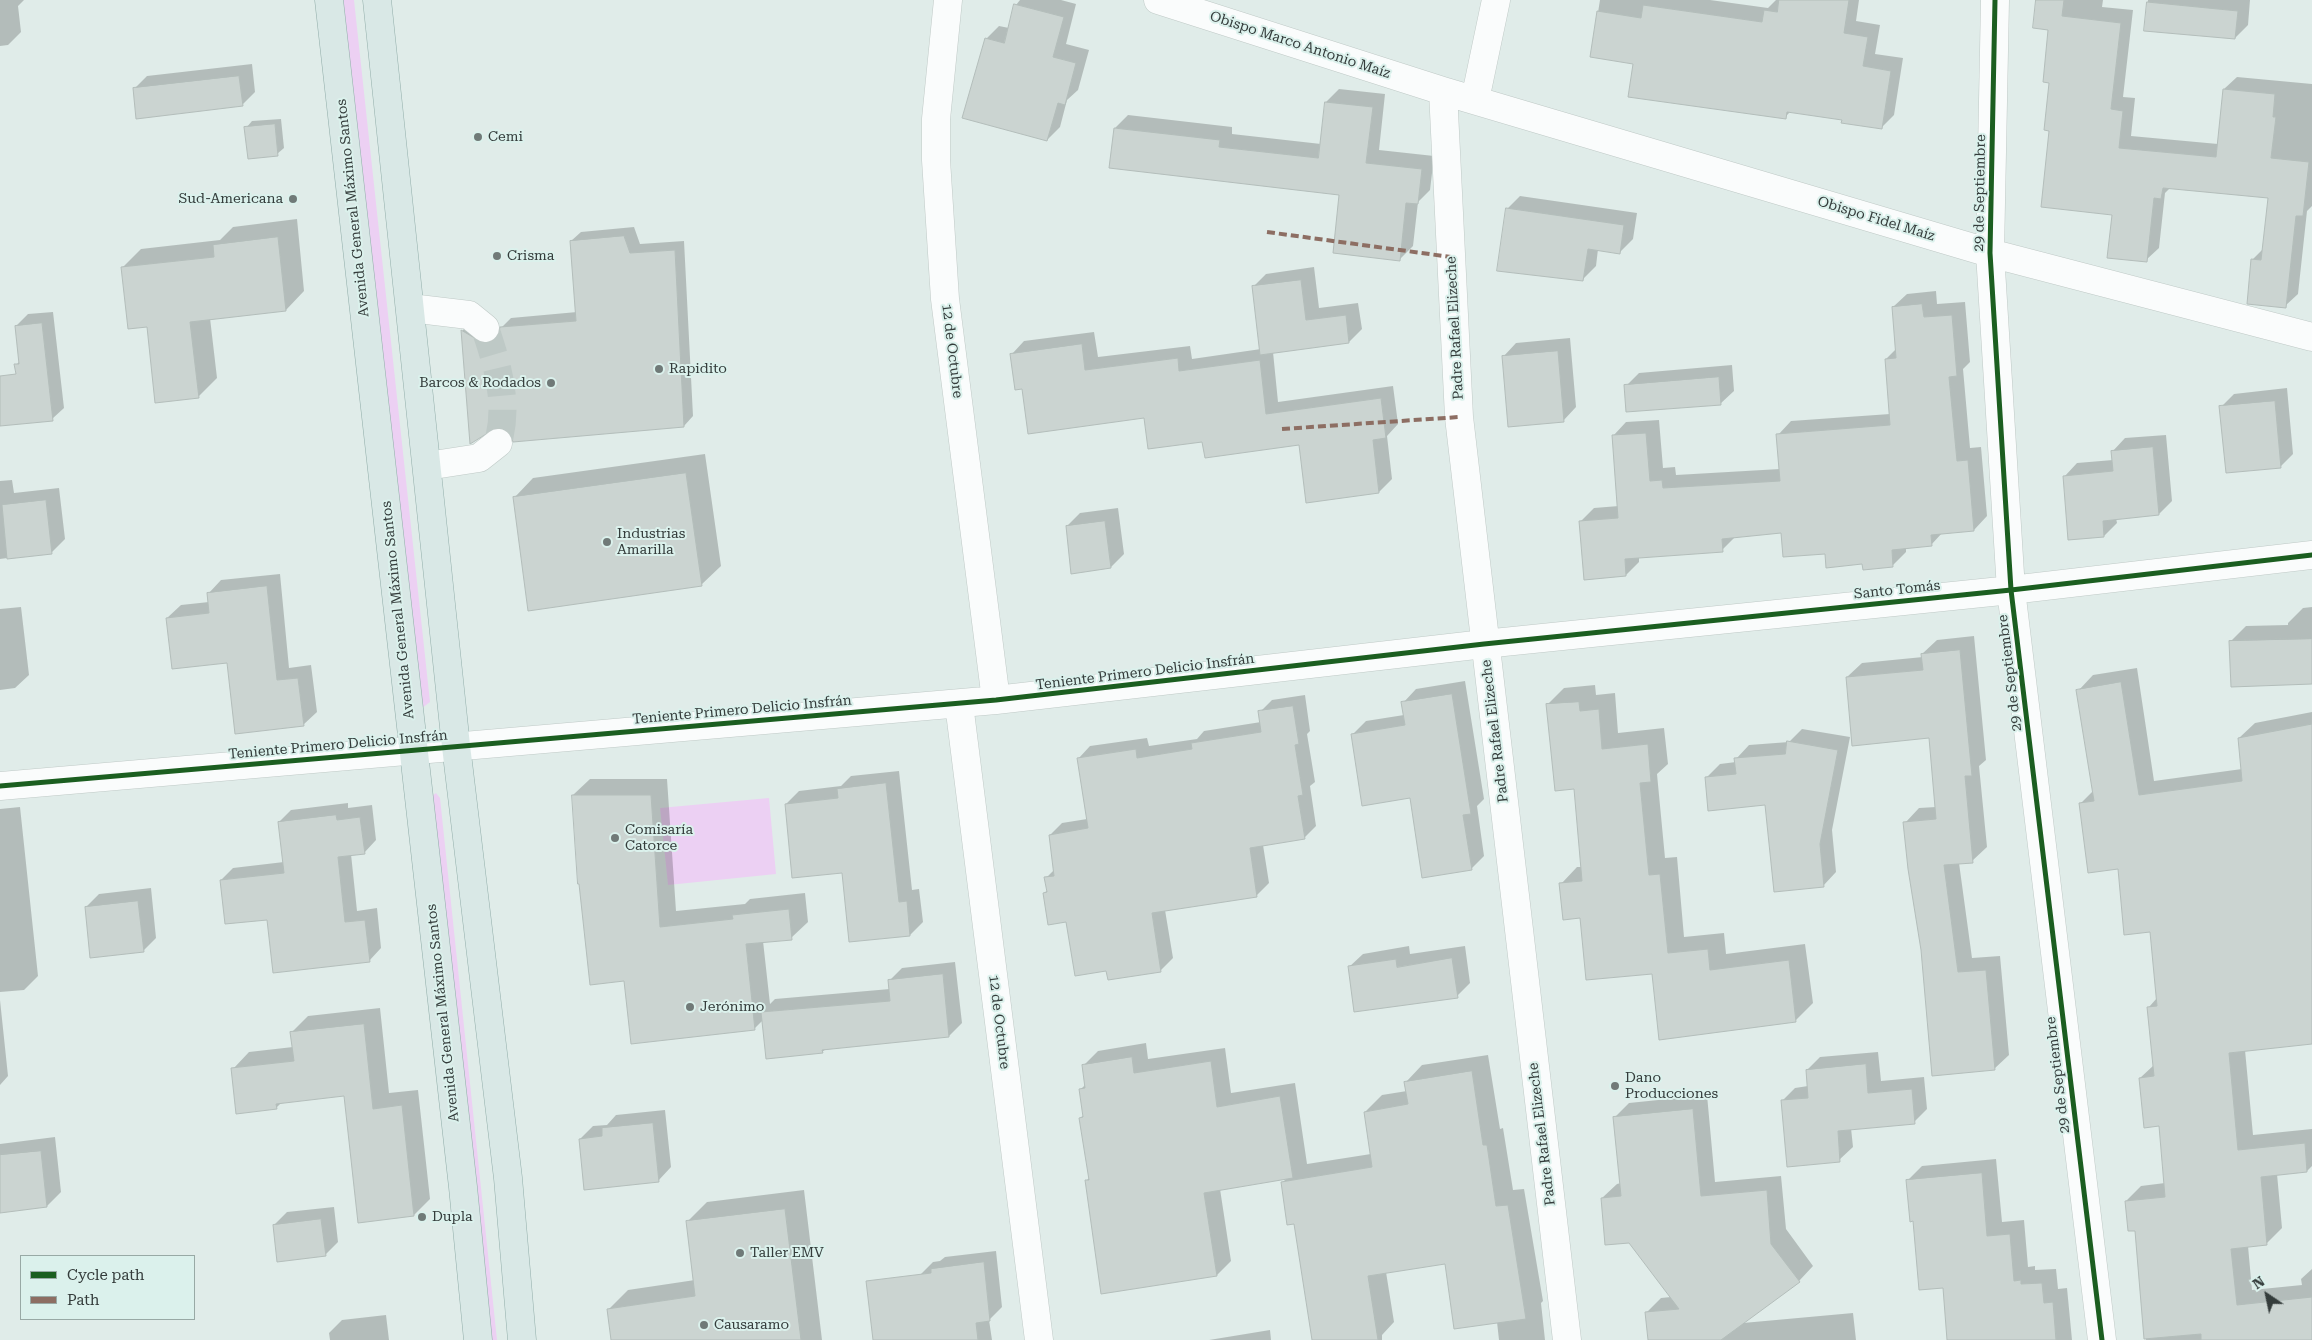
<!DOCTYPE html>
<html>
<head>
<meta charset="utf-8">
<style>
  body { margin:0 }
  #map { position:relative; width:2312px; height:1340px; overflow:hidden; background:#e0ece9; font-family:"Roboto Serif",serif }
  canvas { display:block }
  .legend { position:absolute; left:20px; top:1255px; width:175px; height:65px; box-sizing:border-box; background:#dbf1ec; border:1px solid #98a9a5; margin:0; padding:6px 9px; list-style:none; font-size:15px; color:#343c3b }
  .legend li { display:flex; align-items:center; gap:10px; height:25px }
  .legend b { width:25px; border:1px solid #98a9a5 }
  .north { position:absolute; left:2242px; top:1270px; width:50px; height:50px; -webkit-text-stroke:4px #dbf1ec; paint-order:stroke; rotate:326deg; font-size:14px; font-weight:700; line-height:20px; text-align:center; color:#343c3b }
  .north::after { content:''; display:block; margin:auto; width:18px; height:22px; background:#343c3b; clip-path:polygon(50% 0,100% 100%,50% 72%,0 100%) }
</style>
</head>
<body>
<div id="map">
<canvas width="2312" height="1340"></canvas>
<ul class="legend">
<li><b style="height:6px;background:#1b5e20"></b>Cycle path</li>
<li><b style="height:6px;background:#8d6e63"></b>Path</li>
</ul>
<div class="north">N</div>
</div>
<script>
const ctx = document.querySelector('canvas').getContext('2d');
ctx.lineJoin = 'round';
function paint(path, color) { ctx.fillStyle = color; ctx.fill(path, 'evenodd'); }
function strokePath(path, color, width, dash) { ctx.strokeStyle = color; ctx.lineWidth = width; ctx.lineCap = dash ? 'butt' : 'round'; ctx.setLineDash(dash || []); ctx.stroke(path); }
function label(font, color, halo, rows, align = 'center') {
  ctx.font = font + ' "Roboto Serif",serif'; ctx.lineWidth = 4; ctx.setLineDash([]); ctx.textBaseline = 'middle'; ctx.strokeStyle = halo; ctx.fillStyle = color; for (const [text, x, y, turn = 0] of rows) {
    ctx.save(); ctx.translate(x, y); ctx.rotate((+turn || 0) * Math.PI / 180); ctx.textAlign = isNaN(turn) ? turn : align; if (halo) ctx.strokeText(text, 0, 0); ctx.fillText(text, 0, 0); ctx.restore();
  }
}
paint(new Path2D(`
  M342,0H354L430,702L422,708Z
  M436,793L440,798L497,1340H488L432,796Z
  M769,798L776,874L668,885L660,808Z`), '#ecd0f3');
paint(new Path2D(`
  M0,0H24L18,6L21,32L8,45L0,46Z
  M1020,0H1061L1076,4L1066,44L1089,50L1078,90L1067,100L1060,127L1047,140L986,39L999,26L1009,28L1016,5Z
  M1600,0H1710L1768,8L1776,0H1859L1856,21L1880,25L1875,54L1903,58L1894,115L1881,128L1843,119L1791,111L1785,117L1635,63L1591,56Z
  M2037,0H2103L2102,7L2133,10L2123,97L2135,98L2131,136L2218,144L2224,89L2237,77L2312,84V206L2307,211L2298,294L2285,306L2252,260L2263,249L2269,197L2171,187L2165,193L2159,248L2146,260L2050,129V29Z
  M2148,0H2250L2248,25L2235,38L2145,29Z
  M252,64L255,92L242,105L134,89L147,76Z
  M1339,89L1385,94L1379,150L1434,156L1430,190L1418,202L1413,246L1400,259L1340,194L1115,128L1128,115L1232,127V134L1321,144L1326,102Z
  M281,119L284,148L277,154L246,128L252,121Z
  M1520,196L1637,213L1633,239L1620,252L1598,249L1596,266L1583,279L1507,209Z
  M297,219L304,291L286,310L210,318L217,378L198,397L148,326L122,268L141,249L220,240L233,227Z
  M634,227L640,244L684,241L693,416L684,426L514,440L462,331L471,322L493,334H499L501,328L511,318L577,312L571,241L581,232Z
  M1314,267L1319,308L1358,303L1362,329L1349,342L1273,352L1278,402L1393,386L1398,424L1387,436L1392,479L1379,492L1300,443L1203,440L1145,417L1023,387L1012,354L1024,341L1094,332L1098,357L1190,346L1192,359L1261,349L1253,287L1266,274Z
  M1936,291L1937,304L1965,302L1970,362L1963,369L1970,448L1981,447L1987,516L1974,530L1943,532L1931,545L1906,547V552L1893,565L1864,563L1826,553L1783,532L1736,536L1722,550L1639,557V562L1626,575L1580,522L1594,508L1619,506L1613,436L1626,422L1659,420L1663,468L1675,467L1676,475L1780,469L1778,435L1791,421L1890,414L1886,359L1896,349L1893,307L1907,294Z
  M53,312L64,408L52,419L16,365L20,361L16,326L28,314Z
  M1570,338L1576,407L1563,421L1503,357L1516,343Z
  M1732,365L1734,391L1720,404L1626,386L1639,373Z
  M2287,388L2293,454L2280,467L2221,407L2234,394Z
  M2166,435L2172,501L2159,514L2116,518L2117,523L2104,536L2064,477L2077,463L2113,460L2112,452L2125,438Z
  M705,454L721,566L701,585L514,498L533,478Z
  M12,480L14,493L59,488L65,539L52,552L0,559V481Z
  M1118,508L1124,554L1111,567L1067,526L1080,513Z
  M280,574L289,668L311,665L317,712L303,725L228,662L167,618L181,605L209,602L208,594L221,580Z
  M21,607L29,675L15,688L0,690V609Z
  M2312,607V683L2230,642L2246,626L2288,625V623L2303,608Z
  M1974,636L1986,760L1979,766L1987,847L1972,861L1959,863L1972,958L2000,956L2009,1055L1994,1069L1922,950L1905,823L1919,808L1936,807L1930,737L1847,677L1862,663L1923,657L1922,654L1937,640Z
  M2137,668L2154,781L2242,769L2239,738L2255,723L2312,712V1043L2245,1050L2253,1135L2312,1129V1166L2307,1171L2277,1174L2282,1228L2266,1244L2248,1246L2252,1290L2302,1285L2301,1279L2312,1269V1340H2146L2136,1229L2126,1201L2141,1186L2165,1183L2160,1125L2140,1078L2154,1065L2149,1007L2157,998L2152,930L2119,868L2080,804L2094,790L2078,691L2093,675Z
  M1465,681L1484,799L1477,806L1484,856L1471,869L1411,797L1353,734L1366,721L1404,715L1403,703L1416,689Z
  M1595,685L1596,695L1615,693L1618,733L1664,728L1668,764L1657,774L1665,858L1677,857L1684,937L1724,933L1726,954L1805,944L1813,1003L1796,1020L1661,1038L1653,972L1581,917L1561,884L1577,867H1582L1575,788L1547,705L1564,688Z
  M1305,695L1310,731L1307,734L1315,782L1310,786L1316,826L1304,838L1263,845L1269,883L1256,896L1165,910L1173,958L1161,970L1109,979L1108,970L1044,893L1048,890L1046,878L1055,869L1050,835L1062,823L1087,819L1078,759L1090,746L1147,738L1149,746L1197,739L1204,731L1261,722L1260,712L1272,700Z
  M1802,729L1850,737L1832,830L1836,872L1823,886L1767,804L1707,777L1720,764L1736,762V759L1749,745L1789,742Z
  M899,771L912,890L919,889L923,922L910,935L786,804L799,791L841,786L851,776Z
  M590,779H667L676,911L745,904L750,899L805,893L808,922L791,938L763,941L770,1004L775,999L890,989L889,981L902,968L955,962L962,1023L949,1036L826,1049L822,1052L763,1020L754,1029L626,980L573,795Z
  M348,803V808L372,805L376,840L364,853L351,854L357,911L377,908L381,948L369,961L268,918L221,880L233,868L284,862L279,822L291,810Z
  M20,807L38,976L24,990L0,992V809Z
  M151,888L156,938L143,951L86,907L99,894Z
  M1409,946L1410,954L1465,946L1470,983L1457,996L1349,967L1363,954Z
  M0,1000L8,1076L0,1085Z
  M380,1008L389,1093L418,1090L430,1199L414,1215L345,1095L282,1102L276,1108L233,1069L249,1052L293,1047L292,1032L308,1016Z
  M1146,1043L1148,1059L1225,1048L1231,1093L1295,1083L1307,1164L1371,1154L1365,1112L1382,1095L1407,1091L1406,1082L1422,1065L1488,1055L1500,1129L1503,1128L1513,1190L1524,1189L1543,1301L1541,1303L1545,1340H1499L1497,1322L1446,1262L1386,1272L1394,1322L1382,1335V1340H1313L1295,1222L1283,1182L1287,1178L1220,1189L1231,1261L1217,1275L1102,1293L1086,1181L1090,1177L1080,1118L1084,1115L1080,1090L1086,1084L1083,1066L1098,1051Z
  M1878,1052L1881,1081L1924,1077L1927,1109L1914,1122L1851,1128L1853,1147L1839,1160L1782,1101L1795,1088L1808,1086L1807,1070L1820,1057Z
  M1707,1095L1715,1182L1781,1176L1786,1229L1813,1266L1799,1281L1743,1323L1853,1313L1856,1340H1649L1647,1312L1661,1298L1671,1297L1602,1198L1617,1184L1621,1183L1615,1117L1629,1103Z
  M665,1110L671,1167L658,1181L580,1139L593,1126L607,1125L616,1115Z
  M55,1137L61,1192L47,1206L0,1211V1144Z
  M1996,1159L2002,1222L2024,1220L2028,1267L2035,1266V1270L2056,1269L2058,1289L2067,1288L2072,1340H1948L1944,1286L1914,1220L1907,1181L1922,1166Z
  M804,1190L822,1340H612L608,1310L628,1290L695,1280L688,1221L707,1202Z
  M334,1207L338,1242L325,1255L274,1225L287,1212Z
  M996,1251L1002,1307L989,1320L992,1340H928L920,1275L933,1262L940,1261L945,1257Z
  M386,1315L389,1340H330L329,1333L342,1320Z
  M1270,1330L1271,1340H1209Z`), '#0003');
const building = new Path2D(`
  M1779,0H1849L1844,33L1868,37L1863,66L1891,71L1882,129L1841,123L1842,120L1787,112L1786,119L1628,97L1633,64L1590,57L1597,11L1641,18L1643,5L1762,22L1764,10L1777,12Z
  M2036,0H2064L2062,16L2121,23L2111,109L2123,111L2119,148L2216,157L2223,89L2275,94L2273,117H2276L2271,158L2309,162L2303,216H2296L2286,308L2247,304L2251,259L2261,260L2268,198L2163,188L2161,199L2154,198L2147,262L2107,258L2112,215L2041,207L2049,131L2044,130L2049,83L2043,82L2048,30L2033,28Z
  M2147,2L2238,11L2235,39L2144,31Z
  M1014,4L1064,17L1053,57L1076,63L1065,105L1058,103L1047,141L962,118L985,38L1004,43Z
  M239,76L243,106L136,119L133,88Z
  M1325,102L1373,107L1366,163L1422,169L1418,204L1406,203L1400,261L1333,253L1339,195L1109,168L1114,128L1220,140L1219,147L1318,158Z
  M275,124L278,156L248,159L244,127Z
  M1506,208L1624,225L1620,254L1588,249L1583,281L1497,271Z
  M624,236L630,253L675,250L684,427L513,442L510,433L504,429L496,428L470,444L461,330L483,343H490L497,338L500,327L576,321L570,241Z
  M278,237L286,311L190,322L199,398L155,403L147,327L128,329L121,267L214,257L213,245Z
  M1301,280L1306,320L1346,315L1349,343L1260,355L1252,286Z
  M1922,304L1924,317L1952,315L1957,376L1949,377L1957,461L1968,460L1974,531L1931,535L1932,546L1892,550L1893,567L1863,570L1862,564L1826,568L1825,554L1783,557L1781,533L1722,539L1723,552L1625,559L1626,576L1584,580L1579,521L1618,518L1612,435L1646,433L1650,481L1662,480L1663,488L1780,481L1776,434L1890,425L1885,359L1896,358L1892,307Z
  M42,323L53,421L0,426V376L16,374L14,364H19L15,326Z
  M1082,344L1085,370L1178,358L1179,371L1260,360L1266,414L1381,398L1386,438L1373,440L1379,493L1306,503L1299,445L1205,458L1202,442L1148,449L1144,418L1028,434L1022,389L1015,390L1010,354Z
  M1558,351L1564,422L1508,427L1502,356Z
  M1719,377L1721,405L1626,412L1624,385Z
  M2275,401L2281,468L2226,473L2219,406Z
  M2153,447L2159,515L2103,521L2104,537L2068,540L2063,476L2113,471L2111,451Z
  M686,473L702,586L528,611L513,497Z
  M46,500L52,554L7,559L2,505Z
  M1105,521L1111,568L1071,574L1066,526Z
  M267,586L277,680L298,678L304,726L235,734L227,663L172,669L166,618L209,613L207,593Z
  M2312,639V684L2231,687L2229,641Z
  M1960,650L1972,776H1965L1973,863L1944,865L1958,972L1986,970L1995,1070L1932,1076L1921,950L1908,869L1903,822L1936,819L1929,738L1852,746L1846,677L1923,670L1921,654Z
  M2121,682L2139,795L2242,781L2238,738L2312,724V1044L2229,1053L2238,1150L2305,1143L2307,1172L2261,1177L2267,1245L2231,1249L2237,1305L2312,1297V1340H2201V1334L2144,1339L2135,1231H2128L2125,1201L2165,1197L2159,1126L2144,1128L2139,1078L2154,1076L2147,1007L2157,1006L2150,932L2124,935L2118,869L2088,873L2079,803L2094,801L2076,690Z
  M1452,694L1471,814L1463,815L1472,870L1422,878L1410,798L1362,806L1351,734L1405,725L1401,702Z
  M1579,702L1580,711L1599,709L1602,749L1648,744L1651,782L1640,783L1649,875L1660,874L1668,953L1708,949L1710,970L1789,960L1796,1022L1659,1040L1652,974L1586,980L1580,918L1563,920L1559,883L1582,881L1574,789L1555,791L1546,704Z
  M1293,706L1299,744L1295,745L1303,795L1298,796L1305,839L1250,848L1257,897L1152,913L1161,972L1108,980L1106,971L1075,976L1066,922L1048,925L1043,893L1047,892L1044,877L1054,876L1049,835L1088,828L1077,758L1136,749L1137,758L1192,749L1191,743L1261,732L1258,711Z
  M1787,741L1838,750L1820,844L1824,887L1774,892L1765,805L1708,811L1705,777L1736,774L1734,758L1785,754Z
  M886,783L899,902L907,901L910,936L849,942L842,873L792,878L785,804L838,798L837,789Z
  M572,795H651L660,927L733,919L732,915L789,909L792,940L746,944L755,1030L631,1044L624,981L590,985L579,884H578Z
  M336,815L337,820L360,817L365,854L338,857L345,922L365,920L370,962L273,973L267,920L225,924L220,880L284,873L278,822Z
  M138,901L144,952L90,958L85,907Z
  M1452,958L1458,998L1354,1012L1348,966L1396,959L1397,967Z
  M943,974L949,1037L822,1050L823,1053L766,1059L761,1012L890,1001L888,980Z
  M364,1024L373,1109L402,1105L414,1216L358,1223L344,1096L276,1104L277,1109L236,1114L231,1068L294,1061L290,1032Z
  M1132,1057L1134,1073L1211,1061L1217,1107L1280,1096L1293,1178L1204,1193L1217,1276L1101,1294L1085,1180H1089L1079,1118L1083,1117L1079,1089L1085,1088L1082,1065Z
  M1866,1064L1868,1093L1912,1089L1915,1124L1838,1131L1840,1162L1787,1167L1781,1100L1808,1098L1806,1070Z
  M1472,1071L1483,1145H1487L1496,1206L1508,1205L1526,1319L1454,1329L1445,1264L1368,1276L1378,1340H1312L1294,1224L1287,1225L1281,1182L1372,1167L1364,1112L1408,1104L1404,1082Z
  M1693,1109L1701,1196L1767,1190L1771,1244L1800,1282L1721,1340H1648L1645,1312L1679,1309L1629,1243L1605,1245L1601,1198L1621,1196L1613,1117Z
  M653,1123L659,1182L584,1190L579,1139L602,1136V1128Z
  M41,1151L47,1207L0,1213V1155Z
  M1982,1173L1987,1236L2010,1234L2014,1281L2021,1280V1284L2042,1283L2044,1303L2053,1302L2056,1340H1947L1943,1288L1919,1290L1913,1221L1910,1222L1906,1180Z
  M785,1209L801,1340H611L607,1309L695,1296L686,1221Z
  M321,1219L326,1256L277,1262L273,1225Z
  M984,1262L990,1321L976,1323L978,1340H873L866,1281L931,1273V1269Z`);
paint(building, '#cbd4d1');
strokePath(building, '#b3bdba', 1);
strokePath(new Path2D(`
  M485,328C498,367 509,403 498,443`), '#bec9c6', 28, [28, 14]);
const minor = new Path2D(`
  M948,0L936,119V160L945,299L996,700
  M1158,0L1443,91L1990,253L2312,337
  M1995,0L1990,253L2011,590L2102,1340
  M1443,91L1459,417L1567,1340
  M1475,100L1496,0
  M410,308L469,315L485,328
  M427,466L479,458L498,443
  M959,704L1039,1340
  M0,786L996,700L1484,644L2011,590L2312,555`);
const major = new Path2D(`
  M329,0L463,1187L478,1340
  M377,0L456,746L508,1178L522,1340`);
strokePath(minor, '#bfc9c6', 29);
strokePath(major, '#91ada9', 29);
strokePath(minor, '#fafcfc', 28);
strokePath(major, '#d9e8e6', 28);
strokePath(new Path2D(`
  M1267,232L1451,257
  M1282,429L1459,417`), '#8d6e63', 4, [8, 4]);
strokePath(new Path2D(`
  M1995,0L1990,253L2011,590L2102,1340
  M0,786L996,700L1484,644L2011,590L2312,555`), '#1b5e20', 5);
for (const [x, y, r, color] of [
  [478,137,5,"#707a78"],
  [293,199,5,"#707a78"],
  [497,256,5,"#707a78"],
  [659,369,5,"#707a78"],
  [551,383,5,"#707a78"],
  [607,542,5,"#707a78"],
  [615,838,5,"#707a78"],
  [690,1007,5,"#707a78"],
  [1615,1086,5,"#707a78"],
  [422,1217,5,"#707a78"],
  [740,1253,5,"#707a78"],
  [704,1325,5,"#707a78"]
]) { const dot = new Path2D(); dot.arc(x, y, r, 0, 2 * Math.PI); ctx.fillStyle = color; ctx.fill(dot); strokePath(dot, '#dbf1ec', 2); }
label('14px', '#343c3b', '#dbf1ec', [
  ["Obispo Marco Antonio Maíz",1300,45,18],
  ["29 de Septiembre",1980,193,-89],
  ["Avenida General Máximo Santos",353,208,-96],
  ["Obispo Fidel Maíz",1876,219,17],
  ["Padre Rafael Elizeche",1455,328,-93],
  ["12 de Octubre",952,351,83],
  ["Santo Tomás",1897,590,-6],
  ["Avenida General Máximo Santos",398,610,-96],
  ["Teniente Primero Delicio Insfrán",1145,672,-7],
  ["29 de Septiembre",2010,673,-97],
  ["Teniente Primero Delicio Insfrán",742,710,-5],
  ["Padre Rafael Elizeche",1495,731,-97],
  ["Teniente Primero Delicio Insfrán",338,745,-5],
  ["Avenida General Máximo Santos",443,1013,-96],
  ["12 de Octubre",999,1022,83],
  ["29 de Septiembre",2058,1075,-97],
  ["Padre Rafael Elizeche",1542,1134,-97]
]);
label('14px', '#343c3b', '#dbf1ec', [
  ["Cemi",488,137],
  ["Sud-Americana",283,199,"right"],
  ["Crisma",507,256],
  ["Rapidito",669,369],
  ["Barcos & Rodados",541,383,"right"],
  ["Industrias",617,534],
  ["Amarilla",617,550],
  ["Comisaría",625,830],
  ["Catorce",625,846],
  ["Jerónimo",700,1007],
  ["Dano",1625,1078],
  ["Producciones",1625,1094],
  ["Dupla",432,1217],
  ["Taller EMV",750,1253],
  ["Causaramo",714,1325]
], 'left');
</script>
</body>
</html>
